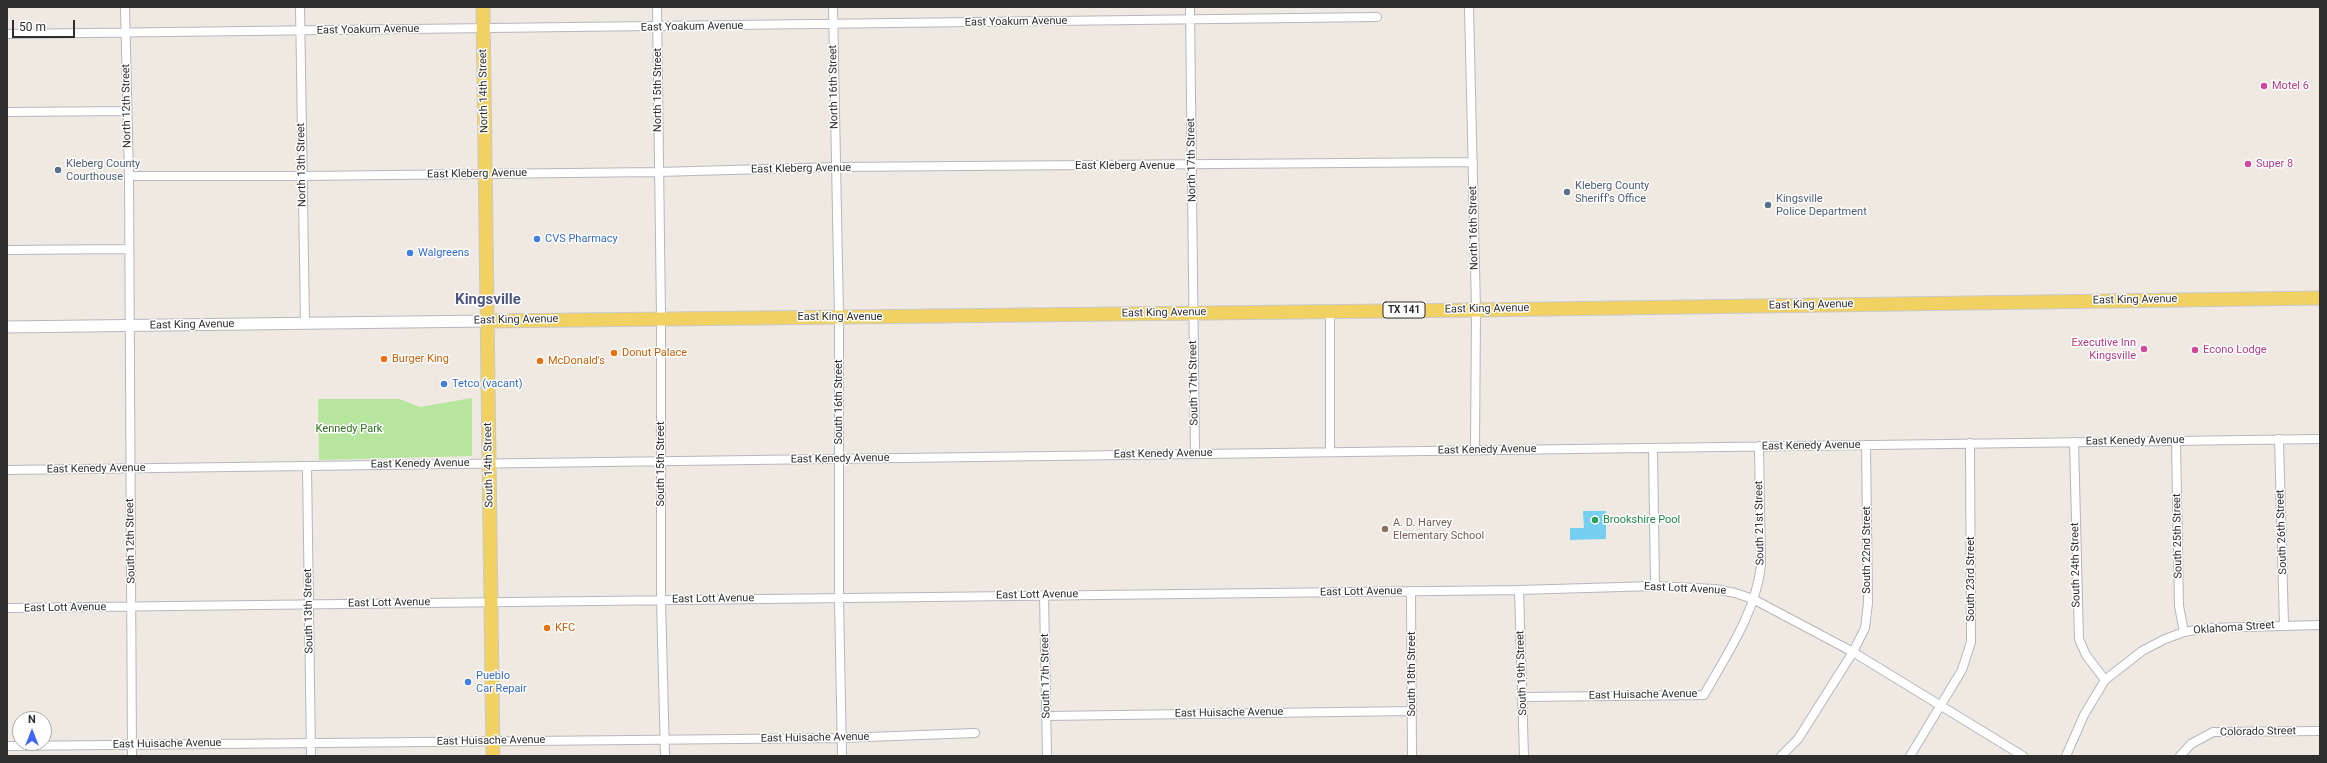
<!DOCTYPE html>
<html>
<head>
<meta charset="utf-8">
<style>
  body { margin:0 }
  #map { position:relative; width:2327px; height:763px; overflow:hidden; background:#efe9e1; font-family:Roboto,sans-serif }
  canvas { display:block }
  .frame { position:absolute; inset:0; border:8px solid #2e2e2e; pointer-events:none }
  .north { position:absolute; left:12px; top:711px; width:40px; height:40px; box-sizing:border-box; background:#fff; border:1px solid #ababab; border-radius:50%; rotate:0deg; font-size:11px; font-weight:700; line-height:16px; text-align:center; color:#2e2e2e }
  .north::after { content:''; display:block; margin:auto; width:14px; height:18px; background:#4264fb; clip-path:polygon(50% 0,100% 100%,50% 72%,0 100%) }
  .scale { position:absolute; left:12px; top:20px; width:63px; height:18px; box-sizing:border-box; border:2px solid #2e2e2e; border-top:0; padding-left:5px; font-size:12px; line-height:14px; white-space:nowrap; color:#2e2e2e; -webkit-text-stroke:3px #fff; paint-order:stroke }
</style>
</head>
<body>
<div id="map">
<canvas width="2327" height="763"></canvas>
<div class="frame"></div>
<div class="north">N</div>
<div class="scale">50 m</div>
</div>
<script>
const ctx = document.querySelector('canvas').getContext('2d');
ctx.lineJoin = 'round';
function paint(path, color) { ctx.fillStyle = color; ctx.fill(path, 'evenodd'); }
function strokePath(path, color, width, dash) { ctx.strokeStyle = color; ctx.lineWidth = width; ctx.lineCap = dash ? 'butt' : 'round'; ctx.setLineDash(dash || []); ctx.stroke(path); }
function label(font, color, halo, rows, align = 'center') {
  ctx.font = font + ' Roboto,sans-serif'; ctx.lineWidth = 3; ctx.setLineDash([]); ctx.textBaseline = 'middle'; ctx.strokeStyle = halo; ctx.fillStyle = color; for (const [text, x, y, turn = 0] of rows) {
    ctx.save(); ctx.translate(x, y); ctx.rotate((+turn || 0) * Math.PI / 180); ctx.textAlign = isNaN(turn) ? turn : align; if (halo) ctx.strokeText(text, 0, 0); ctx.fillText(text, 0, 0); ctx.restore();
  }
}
paint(new Path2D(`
  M472,398V456L319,460L318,399H399L420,407Z`), '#b6e59e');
paint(new Path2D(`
  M1583,511H1606V539L1570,540V528H1584Z`), '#75cff0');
const street = new Path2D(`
  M125,7L129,176L132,756
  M300,7L305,323
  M657,7L661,317V600L665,756
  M833,7L839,317V597L842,756
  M1190,7L1195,454
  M1469,7L1476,310L1475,450
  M7,34L1377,17
  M7,112L127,111
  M129,176H302L658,172L836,167L1473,162
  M7,250L129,249
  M1330,311V452
  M2279,439L2284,625
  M2176,441L2179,606L2184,632
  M2074,442L2079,639L2086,655L2105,680
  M1653,448L1655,586
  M307,466L311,756
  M7,470L2320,439
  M1519,590L1524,756
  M1411,591L1412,756
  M1044,595L1047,756
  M7,608L1519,590L1655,586L1715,589L1735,593L1753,599L1853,652L2023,756
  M1523,697L1704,695C1727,654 1756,612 1761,565L1759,446
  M1046,716L1412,711
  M7,746L841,738L975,733
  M1781,756L1798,739L1853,652L1865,628L1868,603L1866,445
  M1910,756L1962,670L1971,642L1970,443
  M2066,756L2084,715L2105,680L2142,651L2165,639L2184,632L2208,628L2320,625
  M2180,756L2191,744L2213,732L2320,731`);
const secondary = new Path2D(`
  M7,327L487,321`);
const primary = new Path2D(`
  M483,7L493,756
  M487,321L1476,310L2320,298`);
strokePath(street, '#b4b7c1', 10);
strokePath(secondary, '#b4b7c1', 13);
strokePath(primary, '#c9c9c9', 15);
strokePath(street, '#fff', 8);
strokePath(secondary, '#fff', 11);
strokePath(primary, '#f2d163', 13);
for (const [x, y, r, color] of [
  [2264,86,4,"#d1479c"],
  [2248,164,4,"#d1479c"],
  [58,170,4,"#5c6f8a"],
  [1567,192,4,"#5c6f8a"],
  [1768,205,4,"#5c6f8a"],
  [537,239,4,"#3f7fe0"],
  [410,253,4,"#3f7fe0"],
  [2144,349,4,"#d1479c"],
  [2195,350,4,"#d1479c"],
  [614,353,4,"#e8710a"],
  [384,359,4,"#e8710a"],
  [540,361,4,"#e8710a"],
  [444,384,4,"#3f7fe0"],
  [1595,520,4,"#2e9e5b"],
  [1385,529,4,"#8d6e63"],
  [547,628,4,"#e8710a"],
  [468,682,4,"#3f7fe0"]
]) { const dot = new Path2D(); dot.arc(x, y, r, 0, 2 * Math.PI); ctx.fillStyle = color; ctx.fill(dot); strokePath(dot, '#fff', 1.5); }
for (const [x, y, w] of [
  [1404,310,42]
]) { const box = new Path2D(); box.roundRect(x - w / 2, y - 8, w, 16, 3); ctx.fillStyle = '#fff'; ctx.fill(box); strokePath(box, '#2e2e2e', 1); }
label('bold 10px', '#2e2e2e', null, [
  ["TX 141",1404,310]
]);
label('11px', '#2e2e2e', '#fff', [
  ["East Yoakum Avenue",1016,22,-1],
  ["East Yoakum Avenue",692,27,-1],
  ["East Yoakum Avenue",368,30,-1],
  ["North 16th Street",834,87,-91],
  ["North 15th Street",658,90,-90],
  ["North 14th Street",484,91,-91],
  ["North 12th Street",127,106,-91],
  ["North 17th Street",1192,160,-91],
  ["North 13th Street",302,165,-91],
  ["East Kleberg Avenue",1125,166],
  ["East Kleberg Avenue",801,169,-1],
  ["East Kleberg Avenue",477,174,-1],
  ["North 16th Street",1474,228,-91],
  ["East King Avenue",2135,300,-1],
  ["East King Avenue",1811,305,-1],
  ["East King Avenue",1487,309,-1],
  ["East King Avenue",1164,313,-1],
  ["East King Avenue",840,317],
  ["East King Avenue",516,320,-1],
  ["East King Avenue",192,325,-1],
  ["South 17th Street",1194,383,-91],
  ["South 16th Street",839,402,-90],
  ["East Kenedy Avenue",2135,441,-1],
  ["East Kenedy Avenue",1811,446,-1],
  ["East Kenedy Avenue",1487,450,-1],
  ["East Kenedy Avenue",1163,454,-1],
  ["East Kenedy Avenue",840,459,-1],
  ["East Kenedy Avenue",420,464,-1],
  ["South 15th Street",661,464,-90],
  ["South 14th Street",489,465,-91],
  ["East Kenedy Avenue",96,469,-1],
  ["South 21st Street",1760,523,-91],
  ["South 26th Street",2282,532,-92],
  ["South 25th Street",2178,536,-91],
  ["South 12th Street",131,541,-91],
  ["South 22nd Street",1867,550,-90],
  ["South 24th Street",2076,565,-91],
  ["South 23rd Street",1971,579,-90],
  ["East Lott Avenue",1685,589,3],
  ["East Lott Avenue",1361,592,-1],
  ["East Lott Avenue",1037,595,-1],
  ["East Lott Avenue",713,599,-1],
  ["East Lott Avenue",389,603,-1],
  ["East Lott Avenue",65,608,-1],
  ["South 13th Street",309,611,-91],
  ["Oklahoma Street",2234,628,-4],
  ["South 19th Street",1522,673,-92],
  ["South 18th Street",1412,674,-90],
  ["South 17th Street",1046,676,-91],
  ["East Huisache Avenue",1643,695,-1],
  ["East Huisache Avenue",1229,713,-1],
  ["Colorado Street",2258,732,-1],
  ["East Huisache Avenue",815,738,-1],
  ["East Huisache Avenue",491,741,-1],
  ["East Huisache Avenue",167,744,-1]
]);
label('11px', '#b23c85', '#fff', [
  ["Motel 6",2272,86],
  ["Super 8",2256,164],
  ["Executive Inn",2136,343,"right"],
  ["Kingsville",2136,356,"right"],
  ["Econo Lodge",2203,350]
], 'left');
label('11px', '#4e5e75', '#fff', [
  ["Kleberg County",66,164],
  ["Courthouse",66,177],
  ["Kleberg County",1575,186],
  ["Sheriff's Office",1575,199],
  ["Kingsville",1776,199],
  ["Police Department",1776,212]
], 'left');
label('11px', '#366cbe', '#fff', [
  ["CVS Pharmacy",545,239],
  ["Walgreens",418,253],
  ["Tetco (vacant)",452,384],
  ["Pueblo",476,676],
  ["Car Repair",476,689]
], 'left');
label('11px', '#c56008', '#fff', [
  ["Donut Palace",622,353],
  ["Burger King",392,359],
  ["McDonald's",548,361],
  ["KFC",555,628]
], 'left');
label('11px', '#2c6e1b', '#fff', [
  ["Kennedy Park",349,429]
]);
label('11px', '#27864d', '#fff', [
  ["Brookshire Pool",1603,520]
], 'left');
label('11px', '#785e54', '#fff', [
  ["A. D. Harvey",1393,523],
  ["Elementary School",1393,536]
], 'left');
label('bold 15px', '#4d5680', '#fff', [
  ["Kingsville",488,300]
]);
</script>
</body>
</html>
